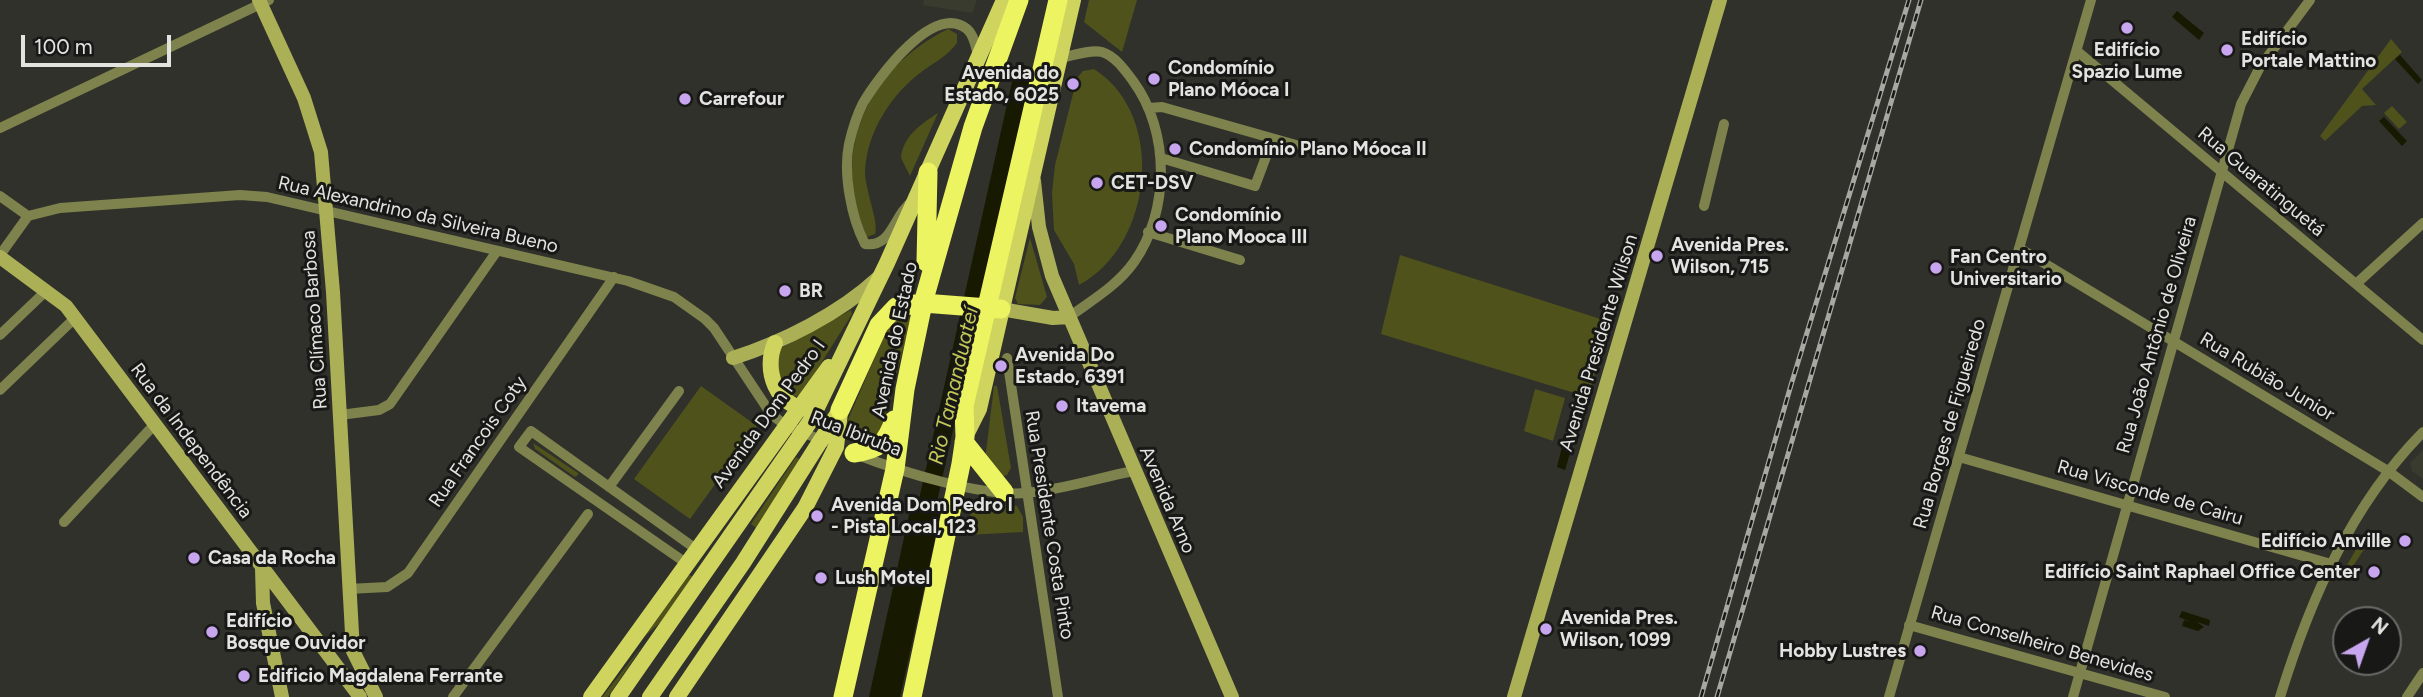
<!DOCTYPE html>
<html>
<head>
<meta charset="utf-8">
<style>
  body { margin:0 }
  #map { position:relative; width:2423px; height:697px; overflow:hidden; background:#30312b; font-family:Figtree,sans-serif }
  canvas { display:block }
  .north { position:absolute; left:2332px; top:606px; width:70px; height:70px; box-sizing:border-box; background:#181816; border:2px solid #696a67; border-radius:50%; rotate:40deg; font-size:19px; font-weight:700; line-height:28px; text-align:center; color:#e3e4e0 }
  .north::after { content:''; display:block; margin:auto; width:24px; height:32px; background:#c7a6ef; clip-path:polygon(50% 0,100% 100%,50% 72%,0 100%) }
  .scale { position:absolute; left:21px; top:35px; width:150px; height:32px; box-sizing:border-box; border:4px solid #e3e4e0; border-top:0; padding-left:9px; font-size:21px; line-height:24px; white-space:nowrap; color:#e3e4e0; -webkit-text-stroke:5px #181816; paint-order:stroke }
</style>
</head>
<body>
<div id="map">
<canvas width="2423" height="697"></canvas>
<div class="north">N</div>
<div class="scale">100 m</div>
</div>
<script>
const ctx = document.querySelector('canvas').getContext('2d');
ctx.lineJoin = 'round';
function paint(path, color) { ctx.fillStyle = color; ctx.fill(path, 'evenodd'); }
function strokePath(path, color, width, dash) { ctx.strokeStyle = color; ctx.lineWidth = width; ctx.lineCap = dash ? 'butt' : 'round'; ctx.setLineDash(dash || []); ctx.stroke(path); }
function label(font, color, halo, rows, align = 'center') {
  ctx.font = font + ' Figtree,sans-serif'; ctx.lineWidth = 6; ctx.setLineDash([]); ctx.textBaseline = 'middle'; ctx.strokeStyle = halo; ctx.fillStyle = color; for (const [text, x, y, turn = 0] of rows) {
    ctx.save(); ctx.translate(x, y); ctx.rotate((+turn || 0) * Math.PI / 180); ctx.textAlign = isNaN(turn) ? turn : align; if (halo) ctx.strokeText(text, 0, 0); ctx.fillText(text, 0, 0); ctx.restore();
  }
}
paint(new Path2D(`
  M924,0H977L972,13L923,5Z
  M2423,450V479L2412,471L2410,463Z`), '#3a3b2f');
paint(new Path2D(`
  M1089,0H1137L1122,52L1084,22Z
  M948,29L957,34V43C947,56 937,61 924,70C892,93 867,131 865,171C865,191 879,221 875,234L867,237C829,152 867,69 948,29Z
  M2391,39L2402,52L2362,89L2376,105L2362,106L2325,141L2320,136Z
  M1094,69C1168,116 1152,247 1079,285L1074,264L1054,230L1052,193L1055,165L1077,78L1083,71Z
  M2392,106L2407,122L2399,129L2384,113Z
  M938,113L910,176L901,158C903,136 921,124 938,113Z
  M1030,238L1047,297L1040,305L1018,304L1015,298Z
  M1400,255L1610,322L1588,397L1381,334Z
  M851,310L852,314L800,397L788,395L773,361L781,348Z
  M908,314L911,321L879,437L867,446L850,441L844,435V429L890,322L893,318Z
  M701,386L757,426L690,519L634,479Z
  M994,386H997L1011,468L1007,475L1000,477L985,460Z
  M1535,389L1565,398L1553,441L1524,431Z
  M533,443L578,473V475L575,477L535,449Z
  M796,457L801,460L756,528L751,524Z
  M973,500L1017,506L1023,517V532L967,535Z
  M2365,534L2371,539L2351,569L2347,565Z
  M688,574L693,577L660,623L638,642Z
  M643,645L608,697H602Z`), '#4f521a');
paint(new Path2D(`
  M2177,11L2204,33L2199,40L2172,17Z
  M2400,55L2422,80L2418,84L2395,59Z
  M2384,117L2407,141L2402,146L2379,121Z
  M1562,447L1571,450L1565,470L1557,467Z
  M911,506L941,513L900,697H869Z
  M2182,611L2210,620L2209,626L2197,622L2204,627L2198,631L2182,626L2184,620L2191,622L2179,617Z`), '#181901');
strokePath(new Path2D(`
  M921,532L1023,74`), '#181901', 18);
strokePath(new Path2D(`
  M2077,51L2423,340
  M1060,58C1072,56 1090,49 1102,52C1115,56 1125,70 1133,81C1170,131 1170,211 1134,262C1117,286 1092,300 1069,317
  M1149,108L1162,107L1296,145
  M0,128L269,0
  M1161,158L1255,186L1267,154
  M0,196L28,216
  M913,201C893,214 893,248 865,244C851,217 843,173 849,144C852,131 857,115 863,103C878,78 933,2 967,29C975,36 976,49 979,59
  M1704,206L1724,124
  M1148,232L1240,260
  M2019,248L2388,471L2423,497
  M0,255L28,216L60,208L240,195L267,197L628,281L674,297L705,319L714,328L771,414L785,425L826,442
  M2356,284L2423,223
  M0,335L47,290
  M1007,358L1058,697
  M0,390L75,318
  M340,415L379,410L390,404L497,251
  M858,455C899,471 982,497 1026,493C1062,490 1098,478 1133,471
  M1959,457L2331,564
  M609,487L679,391
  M64,522L154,425
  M686,563L519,447L531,431L696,549
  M348,589L387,587L408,573L614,277
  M1909,625L2165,697
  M453,697L588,514
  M1889,697L2091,0
  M2073,697L2241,104L2260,67L2310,0
  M2280,697C2310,600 2351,505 2423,432
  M2407,697L2423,673`), '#7e824c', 10);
strokePath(new Path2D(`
  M259,0L304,98L321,152L333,292L353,651L376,697
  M1034,181L1039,227L1052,276L1232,697
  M0,257L66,306L360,697
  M1001,309L1053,318L1069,317
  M733,358C783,342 839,314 878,278
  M262,568L263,603L282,697
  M1514,697L1720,0`), '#abb057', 14);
strokePath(new Path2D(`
  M775,343C763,369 776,408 809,409
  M965,437L979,409L1073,0
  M591,697L829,367
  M618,697L811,420L887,263L1004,0
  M650,697L743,563L840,410
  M677,697L805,508L836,447L840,412`), '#ced45d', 16);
strokePath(new Path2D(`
  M926,262L928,172
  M840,410L879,325L896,307L923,303L1001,309
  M964,442L1004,492
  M854,453C879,449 886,444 894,420
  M843,697L895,469L905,389L923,303L973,127L1019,0
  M912,697L961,464L965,437L964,406L1058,0`), '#edf461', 19);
const rail = new Path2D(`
  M1701,697L1791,385L1909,0
  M1717,697L1921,0`);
strokePath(rail, '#a7a8a3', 5);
strokePath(rail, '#181816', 2.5, [8]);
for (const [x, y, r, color] of [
  [2127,28,7,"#c7a6ef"],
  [2227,50,7,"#c7a6ef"],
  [1154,79,7,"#c7a6ef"],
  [1073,84,7,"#c7a6ef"],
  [685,99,7,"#c7a6ef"],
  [1175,149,7,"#c7a6ef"],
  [1097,183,7,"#c7a6ef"],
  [1161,226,7,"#c7a6ef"],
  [1657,256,7,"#c7a6ef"],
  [1936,268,7,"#c7a6ef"],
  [785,291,7,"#c7a6ef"],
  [1001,366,7,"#c7a6ef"],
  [1062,406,7,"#c7a6ef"],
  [817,516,7,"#c7a6ef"],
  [2405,541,7,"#c7a6ef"],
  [194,558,7,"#c7a6ef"],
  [2374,572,7,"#c7a6ef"],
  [821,578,7,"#c7a6ef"],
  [1546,629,7,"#c7a6ef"],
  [212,632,7,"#c7a6ef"],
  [1920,651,7,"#c7a6ef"],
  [244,676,7,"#c7a6ef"]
]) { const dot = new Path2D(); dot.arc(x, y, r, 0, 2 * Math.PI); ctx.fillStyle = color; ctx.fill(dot); strokePath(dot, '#181816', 2.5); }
label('bold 19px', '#e3e4e0', '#181816', [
  ["Edifício",2241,39],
  ["Portale Mattino",2241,61],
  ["Edifício",2127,50,"center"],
  ["Spazio Lume",2127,72,"center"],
  ["Condomínio",1168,68],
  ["Plano Móoca I",1168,90],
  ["Avenida do",1059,73,"right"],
  ["Estado, 6025",1059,95,"right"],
  ["Carrefour",699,99],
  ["Condomínio Plano Móoca II",1189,149],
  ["CET-DSV",1111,183],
  ["Condomínio",1175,215],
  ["Plano Mooca III",1175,237],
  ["Avenida Pres.",1671,245],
  ["Wilson, 715",1671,267],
  ["Fan Centro",1950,257],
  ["Universitario",1950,279],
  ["BR",799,291],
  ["Avenida Do",1015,355],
  ["Estado, 6391",1015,377],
  ["Itavema",1076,406],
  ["Avenida Dom Pedro I",831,505],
  ["- Pista Local, 123",831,527],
  ["Edifício Anville",2391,541,"right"],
  ["Casa da Rocha",208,558],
  ["Edifício Saint Raphael Office Center",2360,572,"right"],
  ["Lush Motel",835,578],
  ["Avenida Pres.",1560,618],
  ["Wilson, 1099",1560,640],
  ["Edifício",226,621],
  ["Bosque Ouvidor",226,643],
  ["Hobby Lustres",1906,651,"right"],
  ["Edificio Magdalena Ferrante",258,676]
], 'left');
label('19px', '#e3e4e0', '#181816', [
  ["Rua Guaratinguetá",2261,182,40],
  ["Rua Alexandrino da Silveira Bueno",418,215,13],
  ["Rua Clímaco Barbosa",315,320,-94],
  ["Rua João Antônio de Oliveira",2157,335,-74],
  ["Avenida do Estado",895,340,-78],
  ["Avenida Presidente Wilson",1599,343,-73],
  ["Rua Rubião Junior",2267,377,31],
  ["Avenida Dom Pedro I",769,414,-54],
  ["Rua Borges de Figueiredo",1950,424,-74],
  ["Rua Ibiruba",856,434,21],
  ["Rua da Independência",191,441,53],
  ["Rua Francois Coty",478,442,-55],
  ["Rua Visconde de Cairu",2150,493,16],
  ["Avenida Arno",1167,500,67],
  ["Rua Presidente Costa Pinto",1049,525,81],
  ["Rua Conselheiro Benevides",2042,644,16]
]);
label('italic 21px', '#c3c856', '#181816', [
  ["Rio Tamanduateí",954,386,-77]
]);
</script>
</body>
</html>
